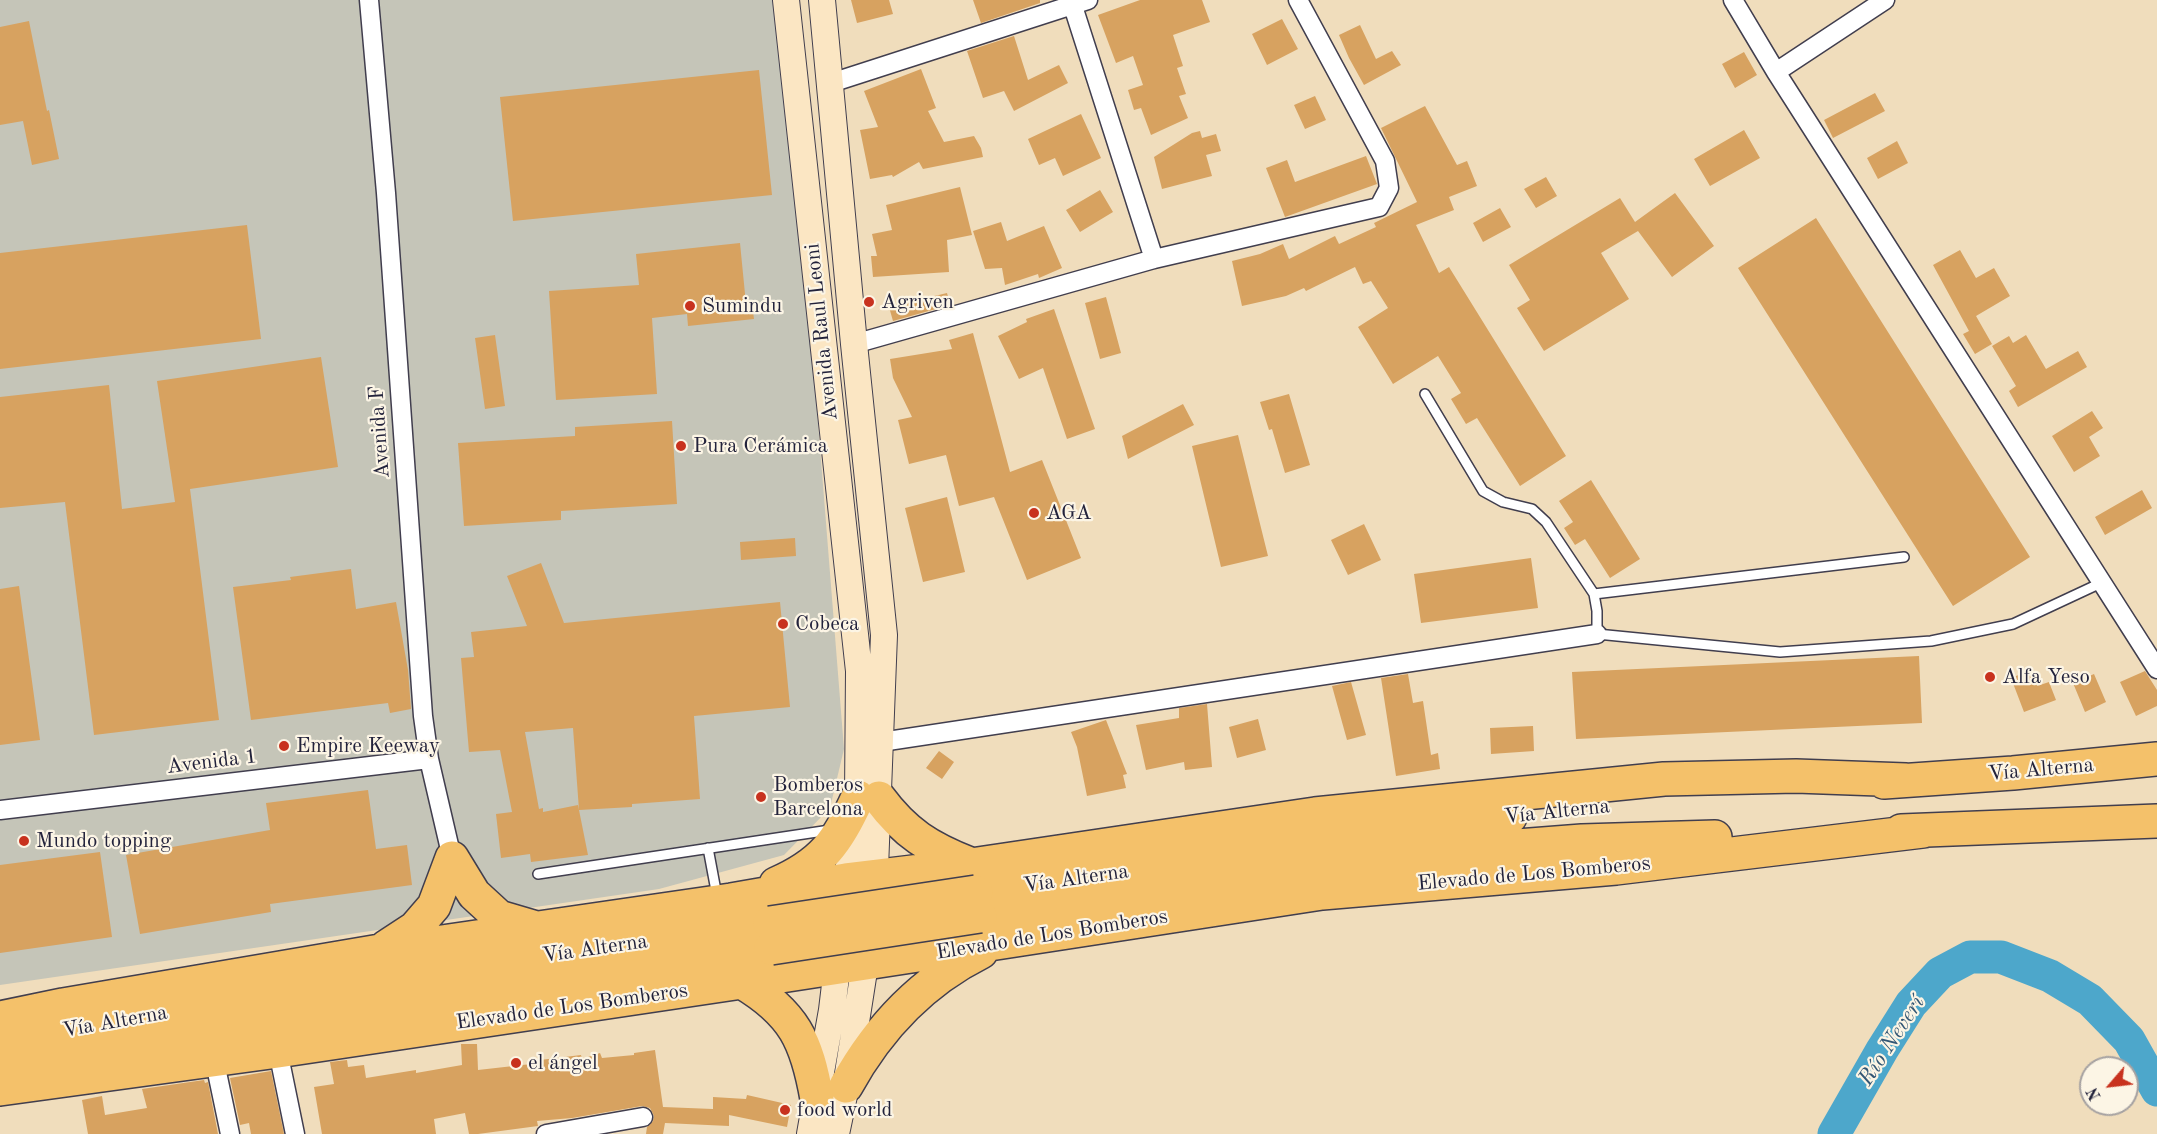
<!DOCTYPE html>
<html>
<head>
<meta charset="utf-8">
<style>
  body { margin:0 }
  #map { position:relative; width:2157px; height:1134px; overflow:hidden; background:#f0ddbc; font-family:"Old Standard TT",serif }
  canvas { display:block }
  .north { position:absolute; left:2079px; top:1056px; width:60px; height:60px; box-sizing:border-box; background:#fcf5e5; border:2px solid #a5a1a1; border-radius:50%; rotate:242deg; font-size:16px; font-weight:700; line-height:24px; text-align:center; color:#22223b }
  .north::after { content:''; display:block; margin:auto; width:21px; height:27px; background:#c8321e; clip-path:polygon(50% 0,100% 100%,50% 72%,0 100%) }
</style>
</head>
<body>
<div id="map">
<canvas width="2157" height="1134"></canvas>
<div class="north">N</div>
</div>
<script>
const ctx = document.querySelector('canvas').getContext('2d');
ctx.lineJoin = 'round';
function paint(path, color) { ctx.fillStyle = color; ctx.fill(path, 'evenodd'); }
function strokePath(path, color, width, dash) { ctx.strokeStyle = color; ctx.lineWidth = width; ctx.lineCap = dash ? 'butt' : 'round'; ctx.setLineDash(dash || []); ctx.stroke(path); }
function label(font, color, halo, rows, align = 'center') {
  ctx.font = font + ' "Old Standard TT",serif'; ctx.lineWidth = 4.5; ctx.setLineDash([]); ctx.textBaseline = 'middle'; ctx.strokeStyle = halo; ctx.fillStyle = color; for (const [text, x, y, turn = 0] of rows) {
    ctx.save(); ctx.translate(x, y); ctx.rotate((+turn || 0) * Math.PI / 180); ctx.textAlign = isNaN(turn) ? turn : align; if (halo) ctx.strokeText(text, 0, 0); ctx.fillText(text, 0, 0); ctx.restore();
  }
}
paint(new Path2D(`
  M0,0H778L798,171L844,749L830,808L784,855L659,889L0,985Z`), '#c5c5b8');
strokePath(new Path2D(`
  M1834,1134L1882,1050L1911,1004L1940,973L1970,957H2001L2050,976L2090,1000L2129,1040L2157,1090`), '#4da7cb', 33);
paint(new Path2D(`
  M851,0H889L893,14L857,23Z
  M973,0H1040V3L981,23Z
  M1140,0H1202L1210,22L1173,35L1183,66L1177,68L1186,94L1179,96L1188,118L1151,135L1141,108L1134,110L1128,90L1143,85L1133,56L1116,63L1098,15Z
  M1282,19L1298,49L1267,65L1252,34Z
  M29,21L47,111L49,110L59,159L32,165L23,121L0,125V27Z
  M1360,25L1376,59L1392,51L1401,65L1364,85L1349,58L1339,35Z
  M1014,36L1028,80L1059,65L1068,83L1014,111L1004,91L983,98L967,51Z
  M1744,52L1757,75L1735,88L1722,64Z
  M921,69L936,108L928,111L944,142L974,136L981,148L983,157L923,169L919,162L893,177L892,175L870,179L860,130L878,127L864,91Z
  M759,70L772,195L513,221L500,97Z
  M1875,93L1885,111L1833,138L1824,120Z
  M1315,96L1326,120L1305,129L1294,105Z
  M1425,106L1457,165L1467,161L1477,186L1449,197L1454,210L1416,225L1439,273L1449,267L1566,456L1520,486L1477,418L1466,424L1451,399L1461,393L1438,356L1393,384L1358,327L1388,308L1371,281L1363,284L1355,267L1306,291L1304,288L1286,296L1242,306L1232,261L1260,254L1283,244L1289,259L1335,236L1339,244L1376,227L1374,223L1417,202L1381,128Z
  M1081,114L1101,158L1063,176L1055,158L1039,165L1028,139Z
  M1744,130L1760,158L1710,186L1694,159Z
  M1200,131L1202,138L1216,134L1221,151L1206,155L1212,176L1162,189L1154,157L1192,133Z
  M1897,141L1908,163L1878,179L1867,158Z
  M1366,156L1377,184L1285,217L1266,168L1287,160L1295,182Z
  M1546,177L1557,196L1536,208L1524,189Z
  M960,187L972,235L947,240L949,272L873,277L871,256H877L872,234L892,230L886,205Z
  M1100,190L1113,212L1080,232L1066,210Z
  M1675,193L1714,246L1672,277L1638,231L1601,253L1629,299L1544,351L1517,308L1530,300L1509,265L1620,198L1635,222Z
  M1500,208L1511,227L1483,242L1473,223Z
  M1816,218L2030,557L1953,606L1738,268Z
  M1001,222L1007,241L1044,226L1062,268L1039,278L1038,274L1005,285L1002,268L985,269L973,231Z
  M247,225L261,339L0,369V253Z
  M740,243L746,304H752L754,319L688,326L687,314L652,318L657,394L556,400L549,291L639,285L636,254Z
  M1960,250L1976,278L1994,268L2010,296L1976,316L1992,344L1975,354L1963,334L1969,331L1933,265Z
  M947,293L950,305L893,321L889,307Z
  M1106,297L1121,353L1100,359L1085,303Z
  M1054,309L1095,429L1067,439L1043,368L1019,379L998,336L1027,322L1026,319Z
  M973,333L1010,472L1042,460L1081,558L1027,580L994,497L959,506L946,455L909,464L898,420L912,417L893,378L890,359L952,349L949,340Z
  M495,335L505,406L485,409L475,338Z
  M2026,335L2046,369L2078,351L2087,367L2018,407L2009,391L2016,386L1992,346L2009,336L2013,343Z
  M321,357L338,467L190,489L219,720L94,735L65,502L0,508V397L109,385L122,509L175,502L157,381Z
  M1289,394L1310,465L1285,473L1272,429L1269,430L1260,402Z
  M1183,404L1194,425L1128,459L1122,436Z
  M2092,411L2103,428L2089,437L2100,456L2074,472L2052,436Z
  M672,421L677,504L561,511V520L464,526L458,443L575,436V427Z
  M1238,435L1268,556L1221,567L1192,446Z
  M1591,480L1640,559L1610,578L1585,539L1575,545L1564,528L1573,522L1559,501Z
  M2142,490L2152,508L2105,535L2095,517Z
  M947,497L965,572L923,582L905,508Z
  M1364,524L1381,560L1348,575L1331,540Z
  M795,538L796,556L741,560L740,542Z
  M1531,558L1538,608L1421,623L1414,574Z
  M541,563L564,623L780,602L790,707L694,716L700,799L632,804V807L579,810L573,728L525,732L539,809L543,808V812L578,805L588,855L531,862L530,854L501,858L496,814L512,812L500,750L469,752L461,658L474,657L471,632L527,626L507,576Z
  M351,569L356,609L396,602L408,670L411,709L390,713L388,703L251,720L233,587L291,580L290,577Z
  M19,586L40,740L0,745V589Z
  M1919,656L1922,723L1576,739L1572,672Z
  M2031,670L2037,686L2049,682L2056,700L2024,712L2011,678Z
  M2145,671L2157,690V706L2136,716L2120,682Z
  M1408,674L1413,703L1423,701L1431,755L1438,753L1440,769L1396,776L1381,678Z
  M2094,674L2106,702L2085,712L2073,683Z
  M1351,682L1366,735L1347,740L1332,686Z
  M1207,704L1212,767L1185,770L1184,762L1146,770L1136,725L1179,718V708Z
  M1258,719L1266,750L1237,758L1229,727Z
  M1106,720L1127,774L1123,775L1126,788L1087,796L1077,747L1071,732Z
  M1533,726L1534,751L1491,754L1490,728Z
  M939,751L954,762L942,779L926,768Z
  M368,790L376,849L407,845L412,885L270,904L271,912L140,934L126,855L270,830L266,803Z
  M100,852L112,937L0,953V865Z
  M461,1044H477L478,1070L540,1063V1060L581,1055L582,1059L600,1053L602,1058L634,1055V1053L655,1050L663,1107L713,1109V1097L746,1099L747,1095L791,1105L787,1127L729,1115V1126L665,1123L663,1134H646L647,1127L653,1121L654,1116L650,1108L642,1106L572,1118L537,1121L538,1126L478,1134H469L465,1113L434,1119L436,1134H322L314,1087L334,1084L330,1062L347,1060L348,1067L364,1065L366,1078L416,1070V1073L462,1065Z
  M271,1071L284,1134H251L249,1123L240,1125L230,1078Z
  M204,1080L205,1083L208,1082L218,1134H88L82,1100L102,1096L105,1115L147,1108L142,1089Z`), '#d7a260');
const lane = new Path2D(`
  M1425,394L1483,491L1503,502L1532,509L1546,522L1594,594L1597,611V634L1780,652L1931,641L2013,624L2103,582
  M1594,594L1904,557
  M708,848L717,896
  M538,874L830,830`);
const street = new Path2D(`
  M369,0L386,193L423,716L429,759L452,858
  M1071,0L1154,259
  M1733,0L1776,72L2157,669
  M1776,72L1885,0
  M831,83L1088,0
  M854,344L1154,259L1379,207L1389,188L1385,161L1298,0
  M881,742L1597,634
  M0,810L429,759
  M278,1051L295,1134
  M214,1058L230,1134
  M546,1134L643,1117`);
const secondary = new Path2D(`
  M786,0L859,671L858,797L845,896
  M822,0L854,344L884,635L874,894
  M810,1134L832,1010L839,951
  M836,1134L846,1086L868,945`);
const highway = new Path2D(`
  M1884,782L2013,773L2157,759
  M879,798C905,833 929,848 970,864
  M1901,831L2157,821
  M452,858L474,894L499,917L533,927
  M776,884C822,864 838,842 858,797
  M976,892L1420,828L1510,817
  M980,916L1453,851L1582,841L1715,837
  M386,947L415,928L434,906L452,858
  M742,982C794,1013 807,1041 817,1099
  M0,1018L63,1005L380,951L731,900L846,880L971,865L1315,814L1664,779L1796,776L1906,780
  M0,1041L179,1011L770,923
  M11,1065L183,1036L771,948
  M846,1086C878,1028 921,982 981,952
  M0,1089L278,1051L742,982L1322,893L1616,868L1923,831`);
strokePath(lane, '#413e4e', 12);
strokePath(street, '#413e4e', 21);
strokePath(secondary, '#413e4e', 28);
strokePath(highway, '#413e4e', 36);
strokePath(lane, '#fff', 9);
strokePath(street, '#fff', 18);
strokePath(secondary, '#fbe6c3', 26);
strokePath(highway, '#f4c16a', 33);
const highwayBridge = new Path2D(`
  M770,923L976,892
  M771,948L980,916`);
strokePath(highwayBridge, '#413e4e', 36, []);
strokePath(highwayBridge, '#f4c16a', 33);
for (const [x, y, r, color] of [
  [869,302,6,"#c8321e"],
  [690,306,6,"#c8321e"],
  [681,446,6,"#c8321e"],
  [1034,513,6,"#c8321e"],
  [783,624,6,"#c8321e"],
  [1990,677,6,"#c8321e"],
  [284,746,6,"#c8321e"],
  [761,797,6,"#c8321e"],
  [24,841,6,"#c8321e"],
  [516,1063,6,"#c8321e"],
  [785,1110,6,"#c8321e"]
]) { const dot = new Path2D(); dot.arc(x, y, r, 0, 2 * Math.PI); ctx.fillStyle = color; ctx.fill(dot); strokePath(dot, '#fcf5e5', 2); }
label('21px', '#22223b', '#fcf5e5', [
  ["Agriven",881,302],
  ["Sumindu",702,306],
  ["Pura Cerámica",693,446],
  ["AGA",1046,513],
  ["Cobeca",795,624],
  ["Alfa Yeso",2002,677],
  ["Empire Keeway",296,746],
  ["Bomberos",773,785],
  ["Barcelona",773,809],
  ["Mundo topping",36,841],
  ["el ángel",528,1063],
  ["food world",797,1110]
], 'left');
label('21px', '#22223b', '#fcf5e5', [
  ["Avenida Raul Leoni",822,332,-96],
  ["Avenida F",380,432,-94],
  ["Avenida 1",212,762,-7],
  ["Vía Alterna",2041,770,-5],
  ["Vía Alterna",1557,812,-6],
  ["Elevado de Los Bomberos",1534,874,-5],
  ["Vía Alterna",1076,879,-8],
  ["Elevado de Los Bomberos",1052,935,-9],
  ["Vía Alterna",595,949,-8],
  ["Elevado de Los Bomberos",572,1007,-8],
  ["Vía Alterna",115,1022,-10]
]);
label('italic 22px', '#335775', '#fcf5e5', [
  ["Río Neverí",1892,1041,-57]
]);
</script>
</body>
</html>
